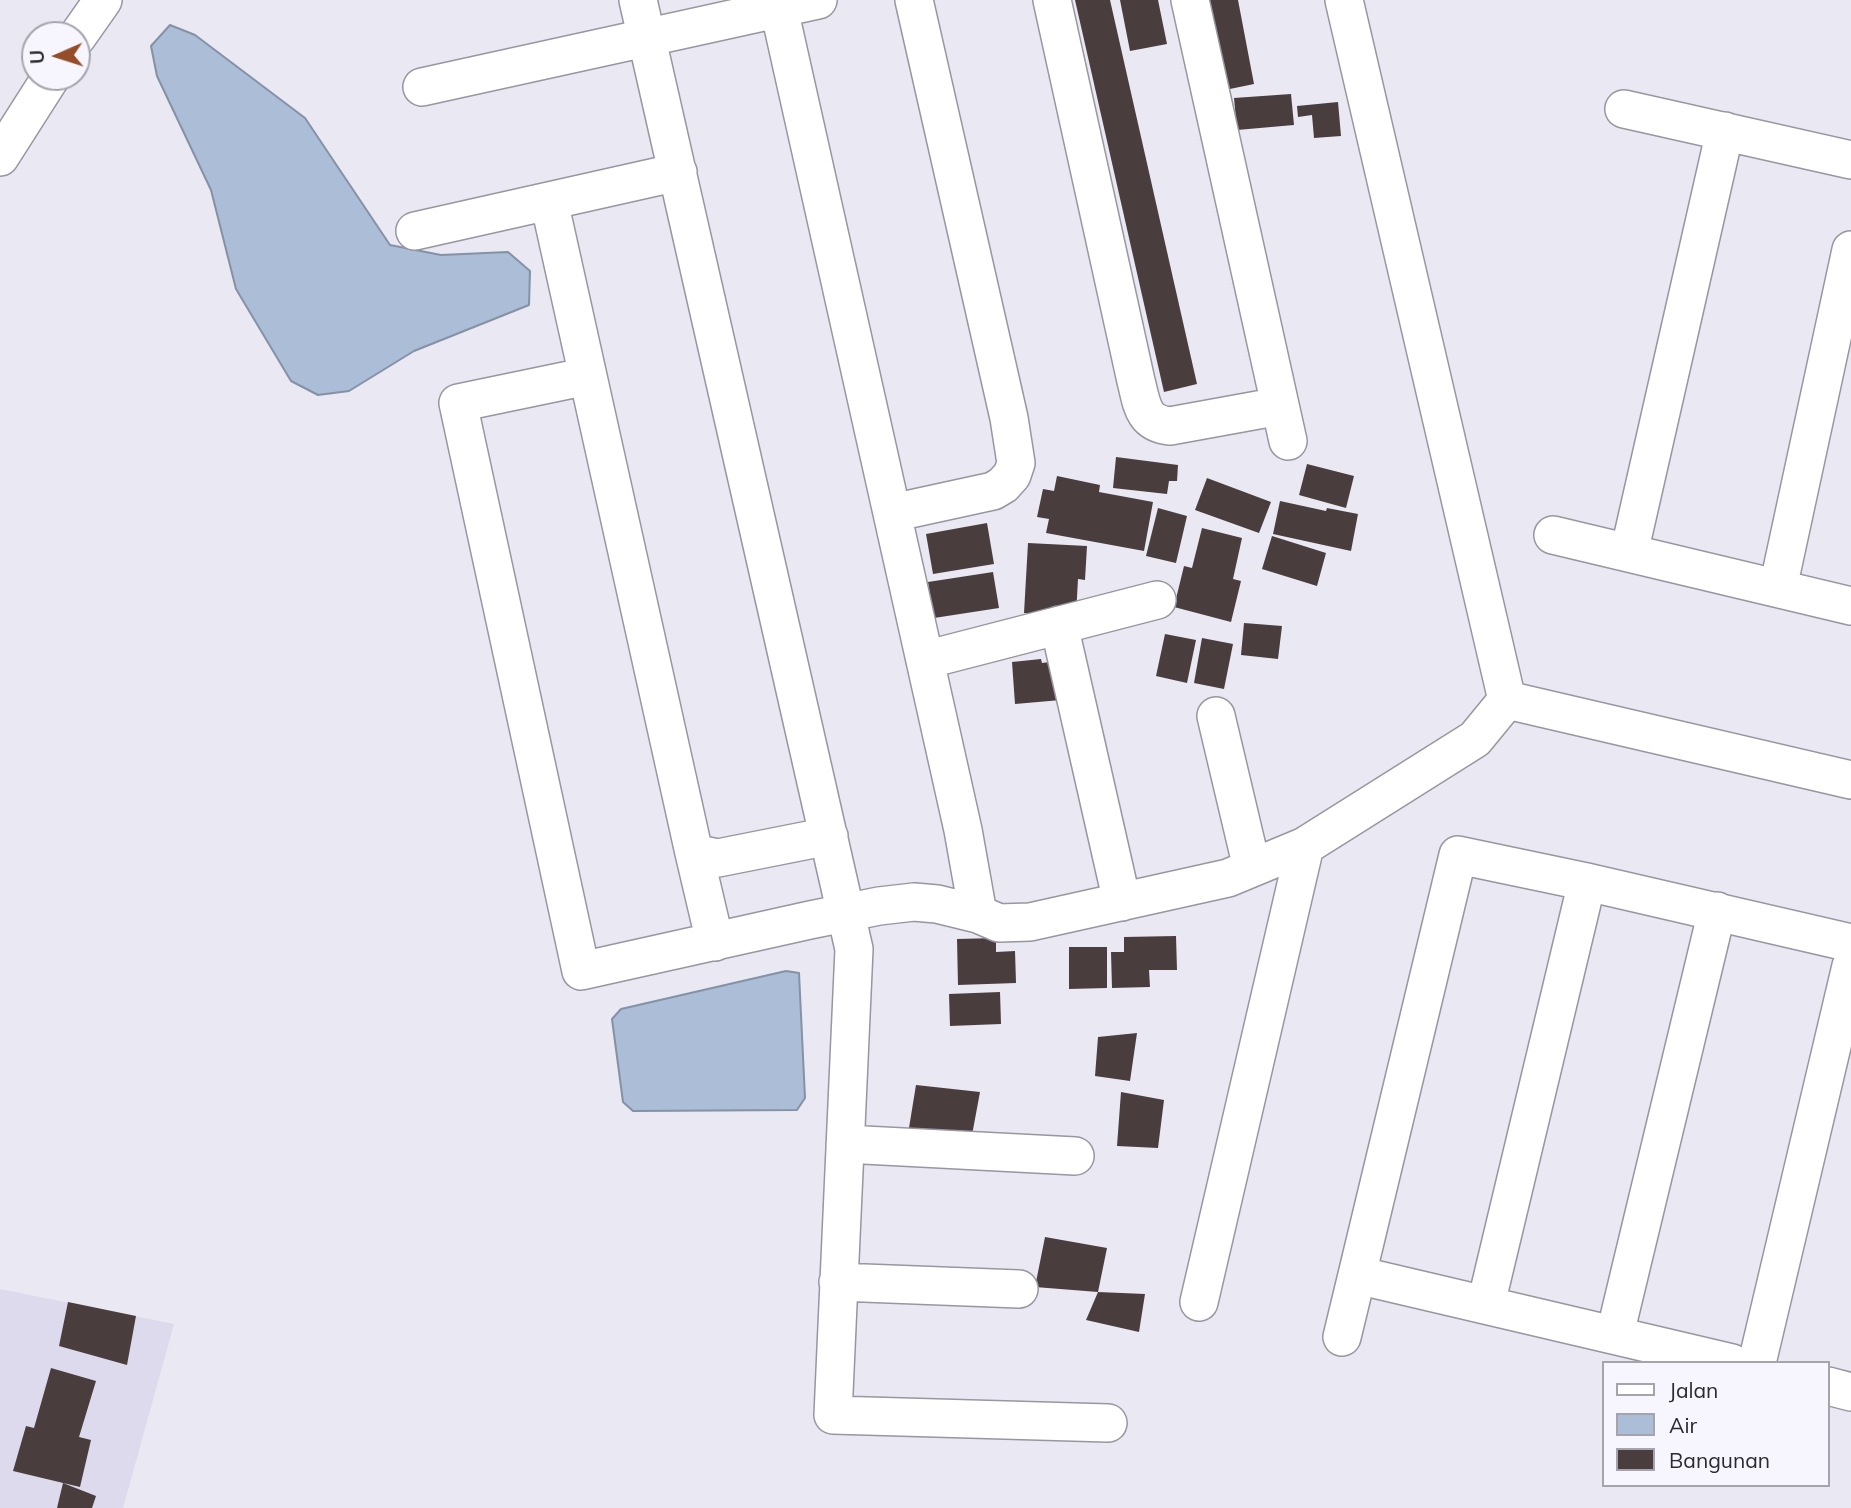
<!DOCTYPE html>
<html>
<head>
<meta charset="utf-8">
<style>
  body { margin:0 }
  #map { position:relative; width:1851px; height:1508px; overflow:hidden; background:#e9e8f3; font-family:Mulish,sans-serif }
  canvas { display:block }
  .legend { position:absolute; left:1602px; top:1361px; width:228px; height:126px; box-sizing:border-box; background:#f7f6ff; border:2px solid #a5a4ac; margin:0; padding:9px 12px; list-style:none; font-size:21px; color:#2b2a2f }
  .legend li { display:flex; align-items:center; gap:14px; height:35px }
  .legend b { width:35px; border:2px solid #a5a4ac }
  .north { position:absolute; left:21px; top:21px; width:70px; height:70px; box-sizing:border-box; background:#f7f6ff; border:2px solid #a5a4ac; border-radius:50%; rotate:267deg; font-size:19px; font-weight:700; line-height:28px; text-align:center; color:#2b2a2f }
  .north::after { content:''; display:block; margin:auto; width:24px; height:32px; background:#944d28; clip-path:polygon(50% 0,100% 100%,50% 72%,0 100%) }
</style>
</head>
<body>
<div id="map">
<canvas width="1851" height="1508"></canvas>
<ul class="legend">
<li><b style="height:9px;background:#fff"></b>Jalan</li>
<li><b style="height:19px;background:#abbdd7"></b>Air</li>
<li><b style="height:19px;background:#493e3d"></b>Bangunan</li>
</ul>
<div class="north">U</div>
</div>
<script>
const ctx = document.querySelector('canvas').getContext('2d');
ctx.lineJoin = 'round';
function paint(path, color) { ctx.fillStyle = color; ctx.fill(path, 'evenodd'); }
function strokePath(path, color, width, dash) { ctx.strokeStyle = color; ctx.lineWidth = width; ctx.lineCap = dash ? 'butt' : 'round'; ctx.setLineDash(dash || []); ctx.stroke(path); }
paint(new Path2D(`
  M0,1289L174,1324L123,1508H0Z`), '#dcdaec');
const water = new Path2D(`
  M170,25L195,35L305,118L390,245L441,255L508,252L530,271L529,305L414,351L349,391L318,395L291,381L236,289L211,190L157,76L151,46Z
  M786,971L799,973L805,1098L797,1110L633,1111L623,1102L612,1019L621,1009Z`);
paint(water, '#abbdd7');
strokePath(water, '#8591a5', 2);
paint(new Path2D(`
  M1075,0H1110L1197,384L1164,392Z
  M1120,0H1158L1167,44L1130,51Z
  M1207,0H1238L1254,84L1225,90Z
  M1291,94L1294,125L1237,130L1234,98Z
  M1338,102L1341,136L1314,138L1312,115L1298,117L1297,106Z
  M1116,457L1178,465L1177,481H1169L1167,494L1113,488Z
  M1307,464L1354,476L1346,508L1299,495Z
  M1057,476L1100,485L1099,492L1153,502L1144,551L1046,533L1049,519L1037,517L1043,489L1054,491Z
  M1207,478L1271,502L1259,533L1195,510Z
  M1280,501L1326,511L1327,508L1358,514L1351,551L1273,534Z
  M1158,508L1187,516L1176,563L1146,556Z
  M987,523L994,564L933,574L926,534Z
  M1202,528L1242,538L1233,579L1241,581L1231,622L1174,607L1184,566L1192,568Z
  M1272,536L1326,553L1317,586L1262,569Z
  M1028,543L1087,546L1085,580L1078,579L1076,615L1024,613Z
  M993,572L999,608L934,618L928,582Z
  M1244,623L1282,626L1278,659L1241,655Z
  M1165,634L1196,640L1187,683L1156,676Z
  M1202,638L1233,644L1224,689L1194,683Z
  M1041,659L1042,663L1058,661L1061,700L1015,704L1012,662Z
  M1176,936L1177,970H1149L1150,987L1112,988L1111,952H1124V937Z
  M996,938V952L1015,951L1016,983L958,985L957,939Z
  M1069,947H1107V988L1069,989Z
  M1000,992L1001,1024L950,1026L949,994Z
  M1137,1033L1130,1081L1095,1076L1098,1037Z
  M916,1085L980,1092L970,1146L908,1134Z
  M1121,1092L1164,1100L1158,1148L1117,1146Z
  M1045,1237L1107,1248L1098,1292L1035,1287Z
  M1098,1292L1145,1294L1139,1332L1086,1320Z
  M68,1302L136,1316L127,1365L59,1346Z
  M51,1368L96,1381L79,1437L91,1440L80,1487L13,1471L26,1426L34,1428Z
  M63,1483L96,1496L92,1508H57Z`), '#493e3d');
const minor = new Path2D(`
  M638,0L854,949L833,1415L1108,1423
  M777,0L963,830L978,914
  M1052,0L1136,381C1142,404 1142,423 1170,426L1280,406
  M1190,0L1288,441
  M77,37L103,0
  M422,87L818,0
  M1624,109L1851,160
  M0,157L51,77
  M549,201L694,853L718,858L829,836
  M415,231L678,172
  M588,376L458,403L581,971L810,920L879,906L914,902L937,904L978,914L999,923L1030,922L1228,878L1305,846L1475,739L1507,700L1344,0
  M892,513L993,491L1003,485L1012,475L1016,463L1009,418L914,0
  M1553,535L1851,606
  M1629,553L1725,131
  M1778,588L1851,250
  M1059,625L1122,902
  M925,660L1157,600
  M1507,700L1851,780
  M1216,716L1252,868
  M694,853L715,942
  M845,1144L1075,1156
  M838,1282L1019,1289
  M1199,1302L1305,846
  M1486,1304L1587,882
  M1615,1334L1717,911
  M1342,1337L1357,1275
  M1732,1363L1357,1275L1458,855L1587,882L1851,943
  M1757,1363L1851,966
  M1828,1386L1851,1392`);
strokePath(minor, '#9796a1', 40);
strokePath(minor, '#fff', 37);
</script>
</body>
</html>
